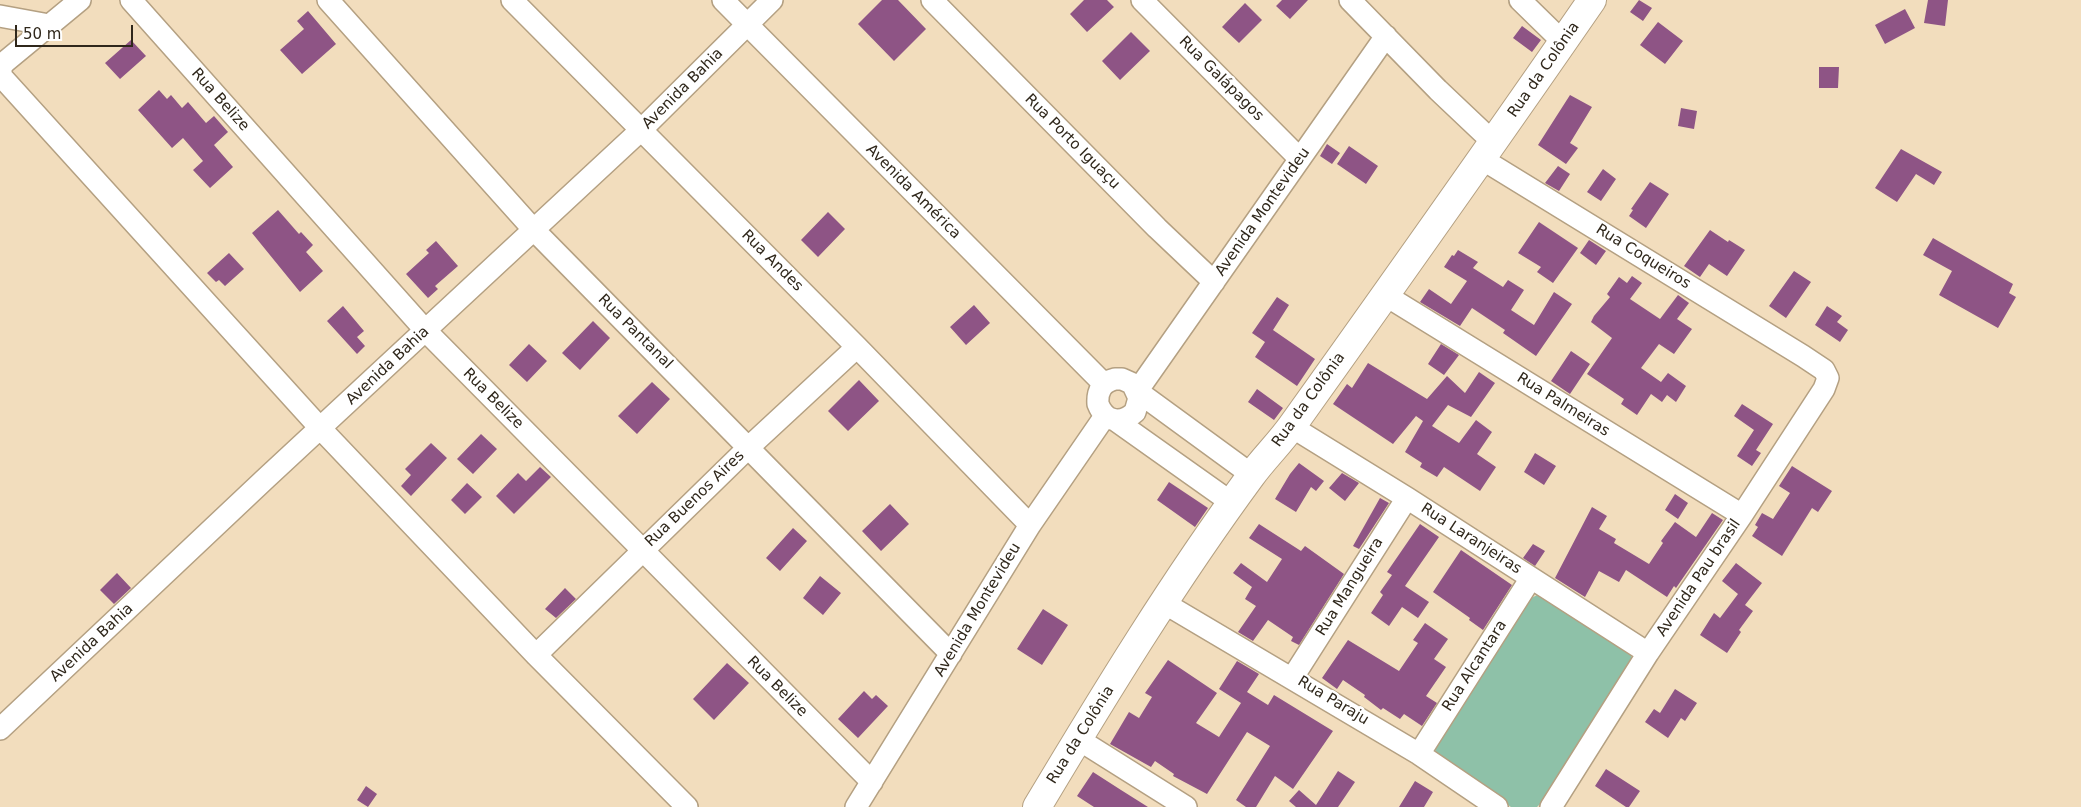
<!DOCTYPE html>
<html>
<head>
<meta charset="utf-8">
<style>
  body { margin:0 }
  #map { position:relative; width:2081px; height:807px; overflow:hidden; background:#f2ddbd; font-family:"DejaVu Sans",sans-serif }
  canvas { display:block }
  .scale { position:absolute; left:15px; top:25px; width:118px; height:22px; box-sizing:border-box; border:2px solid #2f271b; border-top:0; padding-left:6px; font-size:15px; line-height:18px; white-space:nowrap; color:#2f271b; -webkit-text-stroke:4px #fff; paint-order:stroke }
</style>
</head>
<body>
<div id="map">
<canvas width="2081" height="807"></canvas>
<div class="scale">50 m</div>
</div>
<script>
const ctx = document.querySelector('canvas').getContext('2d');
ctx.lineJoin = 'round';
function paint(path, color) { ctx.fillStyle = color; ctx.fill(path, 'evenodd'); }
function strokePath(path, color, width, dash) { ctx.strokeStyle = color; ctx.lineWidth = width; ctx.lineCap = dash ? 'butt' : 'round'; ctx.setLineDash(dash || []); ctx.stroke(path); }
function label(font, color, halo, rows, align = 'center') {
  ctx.font = font + ' "DejaVu Sans",sans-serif'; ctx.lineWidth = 5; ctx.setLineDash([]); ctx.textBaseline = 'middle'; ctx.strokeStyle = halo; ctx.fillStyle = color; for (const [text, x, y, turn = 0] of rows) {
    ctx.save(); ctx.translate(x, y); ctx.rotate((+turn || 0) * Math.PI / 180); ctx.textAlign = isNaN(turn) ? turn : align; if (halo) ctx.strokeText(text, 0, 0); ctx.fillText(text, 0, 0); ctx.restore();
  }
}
paint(new Path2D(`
  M1537,595H1543L1630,651L1632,660L1542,802L1537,807H1511L1442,760L1435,750L1434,744L1528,600Z`), '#8ec1a8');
paint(new Path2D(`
  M882,0H898L926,29L894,61L858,24Z
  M1084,0H1107L1114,7L1087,32L1070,14Z
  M1282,0H1308L1290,19L1276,6Z
  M1639,0L1652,8L1643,21L1630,12Z
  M1928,0H1948L1945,26L1924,23Z
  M1245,3L1262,20L1239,43L1222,27Z
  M1905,9L1915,28L1885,44L1875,25Z
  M308,11L336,44L302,74L280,50L304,29L297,21Z
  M1658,22L1683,41L1665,64L1640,45Z
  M1522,26L1541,40L1532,52L1513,38Z
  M1131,32L1150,51L1120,80L1102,61Z
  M131,40L146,56L120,79L105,63Z
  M1819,67H1839L1838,88H1819Z
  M159,90L167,99L171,95L182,108L188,102L206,123L214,116L228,132L214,145L233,167L210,188L193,170L203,161L183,138L172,148L138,110Z
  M1570,95L1592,107L1570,143L1578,148L1566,164L1538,145Z
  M1681,108L1697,111L1694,129L1678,126Z
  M1327,144L1340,153L1332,164L1320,156Z
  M1349,146L1378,166L1366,184L1337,164Z
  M1901,149L1942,172L1934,185L1916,174L1897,202L1875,188Z
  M1558,166L1570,174L1559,191L1545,183Z
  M1603,169L1616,179L1601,201L1587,192Z
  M1650,182L1669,194L1646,228L1629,216L1633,210L1631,209Z
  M278,210L299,234L301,232L313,245L306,252L323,271L300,292L252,233Z
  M828,212L845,229L818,257L801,240Z
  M1539,222L1578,248L1553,283L1537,272L1541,267L1518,253Z
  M1710,230L1728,242L1729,240L1745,250L1727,276L1709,264L1700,277L1684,266Z
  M1933,238L2013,284L2009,293L2016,297L1998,328L1939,295L1952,271L1923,255Z
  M1589,240L1606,251L1596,265L1580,253Z
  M436,241L458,266L435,286L438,289L428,298L406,274L429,253L426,250Z
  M1458,250L1478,262L1473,268L1503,287L1508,280L1524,290L1511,310L1534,325L1554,292L1572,304L1536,356L1503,333L1505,330L1472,308L1460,326L1420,302L1429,289L1451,304L1467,281L1444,267L1452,255L1454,256Z
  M229,253L244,269L225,286L219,280L216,282L207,273Z
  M1794,271L1811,282L1786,318L1769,306Z
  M1632,276L1642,283L1630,299L1660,319L1678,295L1689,303L1677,319L1692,329L1674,354L1659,344L1641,368L1661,382L1668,373L1686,386L1676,402L1667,395L1662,402L1651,394L1637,415L1621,404L1624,399L1587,374L1612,338L1591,322L1594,316L1610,297L1607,294L1619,277L1627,283Z
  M1277,297L1289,305L1273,330L1315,359L1297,386L1255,357L1265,342L1252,333Z
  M974,305L990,323L966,345L950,327Z
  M343,306L364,331L357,337L365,346L357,354L327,321Z
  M1827,306L1842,316L1837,322L1848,330L1840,342L1815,325Z
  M593,321L610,338L580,370L562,353Z
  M529,344L547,361L527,382L509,365Z
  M1441,344L1459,355L1444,375L1428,364Z
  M1571,351L1590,364L1570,394L1551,381Z
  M1368,363L1427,399L1447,376L1465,393L1479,372L1495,383L1471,417L1448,405L1432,426L1459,443L1476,420L1492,432L1477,454L1496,467L1480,491L1444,467L1437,477L1420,467L1422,463L1405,452L1423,421L1416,416L1393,444L1333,404L1347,384L1352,388Z
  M859,380L879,401L848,431L828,411Z
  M652,382L670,399L637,434L618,416Z
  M1257,389L1283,408L1274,420L1248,402Z
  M1742,404L1773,424L1756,450L1761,453L1752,466L1737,456L1754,430L1734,416Z
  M481,434L497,449L473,474L457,459Z
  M431,443L447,458L411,496L401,486L411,475L405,469Z
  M1535,453L1556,466L1544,485L1524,472Z
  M1299,463L1324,481L1316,491L1311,487L1296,512L1275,499L1290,474Z
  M1792,466L1832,491L1818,512L1812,508L1782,556L1752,536L1758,527L1755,525L1762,513L1773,519L1790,493L1779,486Z
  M540,467L551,477L514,514L496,496L518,473L526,481Z
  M1342,473L1359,483L1345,501L1329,488Z
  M1169,482L1208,508L1195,527L1157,500Z
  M467,483L482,497L465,514L451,500Z
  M1675,494L1688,503L1678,519L1665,510Z
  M1380,498L1389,503L1359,549L1353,546Z
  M890,504L909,524L881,551L862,531Z
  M1592,507L1607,516L1599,529L1616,539L1614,543L1649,564L1663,543L1661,541L1675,522L1696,537L1712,513L1723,520L1676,588L1674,586L1667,597L1626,570L1619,582L1599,571L1585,597L1555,578Z
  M1259,524L1301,551L1305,546L1344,574L1299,645L1291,641L1293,637L1268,620L1253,641L1238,632L1256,606L1245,599L1252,587L1233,573L1241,563L1267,582L1282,559L1249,538Z
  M1420,524L1439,537L1405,586L1429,602L1418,618L1402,607L1389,626L1371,613L1383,595L1380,592L1392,575L1387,572Z
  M793,528L807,541L780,571L766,558Z
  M1533,544L1545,551L1535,566L1523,558Z
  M1461,550L1512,585L1483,630L1469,620L1470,618L1433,592Z
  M1736,563L1762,583L1745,605L1753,611L1739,630L1741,632L1727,653L1700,635L1714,613L1720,618L1738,594L1722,581Z
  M117,573L131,588L114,604L100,590Z
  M820,576L841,593L823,615L803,598Z
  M565,588L576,599L556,618L545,609Z
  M1043,609L1068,625L1042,665L1017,649Z
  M1425,623L1448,639L1434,659L1446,667L1426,696L1437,703L1422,726L1404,714L1400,719L1383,708L1381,710L1364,697L1365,695L1343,680L1337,689L1322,678L1348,640L1399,671L1418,643L1413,640Z
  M1168,660L1217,693L1196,723L1219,737L1241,703L1219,689L1237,661L1259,674L1247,692L1268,705L1274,695L1333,731L1293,789L1275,776L1256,807H1246L1236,800L1270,746L1247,732L1207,794L1173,776L1174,774L1155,761L1151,767L1110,744L1129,712L1139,718L1152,697L1145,693Z
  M727,663L749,683L714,720L693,699Z
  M1675,689L1697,703L1685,721L1681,718L1668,738L1645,722L1654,709L1660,713Z
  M864,691L872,699L876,695L888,706L858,738L838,719Z
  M1606,769L1640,791L1629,807H1626L1595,786Z
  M1338,771L1355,782L1338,807H1296L1289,801L1299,790L1316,805Z
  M1093,772L1121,790L1148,807H1094L1077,796Z
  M1415,781L1433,792L1424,807H1399Z
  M366,786L377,794L368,807L357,800Z`), '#8e5485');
const minor = new Path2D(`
  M80,0L5,62L1,66V76L321,429L536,655L687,807
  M131,0L426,331L872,782
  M328,0L533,229L951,654
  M512,0L857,347L1030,525
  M723,0L1104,384
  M932,0L1157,228L1214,282
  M1142,0L1299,158
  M1350,0L1438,90L1494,143
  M1520,0L1563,42
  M0,16L49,25
  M1482,159L1803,356L1824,370L1828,378L1824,389L1742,515L1648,653L1551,807
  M1385,295L1742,515
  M1115,379H1122L1140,387L1133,385L1139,398L1135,412C1121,425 1105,422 1098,404C1097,391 1102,382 1115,379Z
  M1140,387L1386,36
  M1137,391L1252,475
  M1115,420L1232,503
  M1292,427L1407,498L1648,653
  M1164,603L1419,754L1497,807
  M536,655L749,447L857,347
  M1293,677L1407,498
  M0,729L264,480L641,130L772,0
  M1078,739L1186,807
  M1419,754L1531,578
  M856,807L1030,525L1105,416`);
const major = new Path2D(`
  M1037,807C1104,695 1173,582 1251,476C1264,458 1281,442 1294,423C1394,283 1494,142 1592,0`);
strokePath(minor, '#b4a082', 24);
strokePath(major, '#b4a082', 30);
strokePath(minor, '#fff', 21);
strokePath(major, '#fff', 28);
label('15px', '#2f271b', '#fff', [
  ["Rua da Colônia",1544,70,-55],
  ["Rua Galápagos",1221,79,45],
  ["Avenida Bahia",683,89,-45],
  ["Rua Belize",220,100,48],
  ["Rua Porto Iguaçu",1072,142,45],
  ["Avenida América",913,192,45],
  ["Avenida Montevideu",1263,212,-55],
  ["Rua Coqueiros",1643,257,32],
  ["Rua Andes",772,261,45],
  ["Rua Pantanal",635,332,45],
  ["Avenida Bahia",388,366,-43],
  ["Rua Belize",493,399,45],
  ["Rua da Colônia",1309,400,-54],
  ["Rua Palmeiras",1563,405,32],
  ["Rua Buenos Aires",695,499,-44],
  ["Rua Laranjeiras",1471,539,33],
  ["Avenida Pau brasil",1699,578,-56],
  ["Rua Mangueira",1350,587,-58],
  ["Avenida Montevideu",978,610,-59],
  ["Avenida Bahia",92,643,-43],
  ["Rua Alcantara",1475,666,-57],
  ["Rua Belize",777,687,45],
  ["Rua Paraju",1333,701,31],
  ["Rua da Colônia",1081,735,-58]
]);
</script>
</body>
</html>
